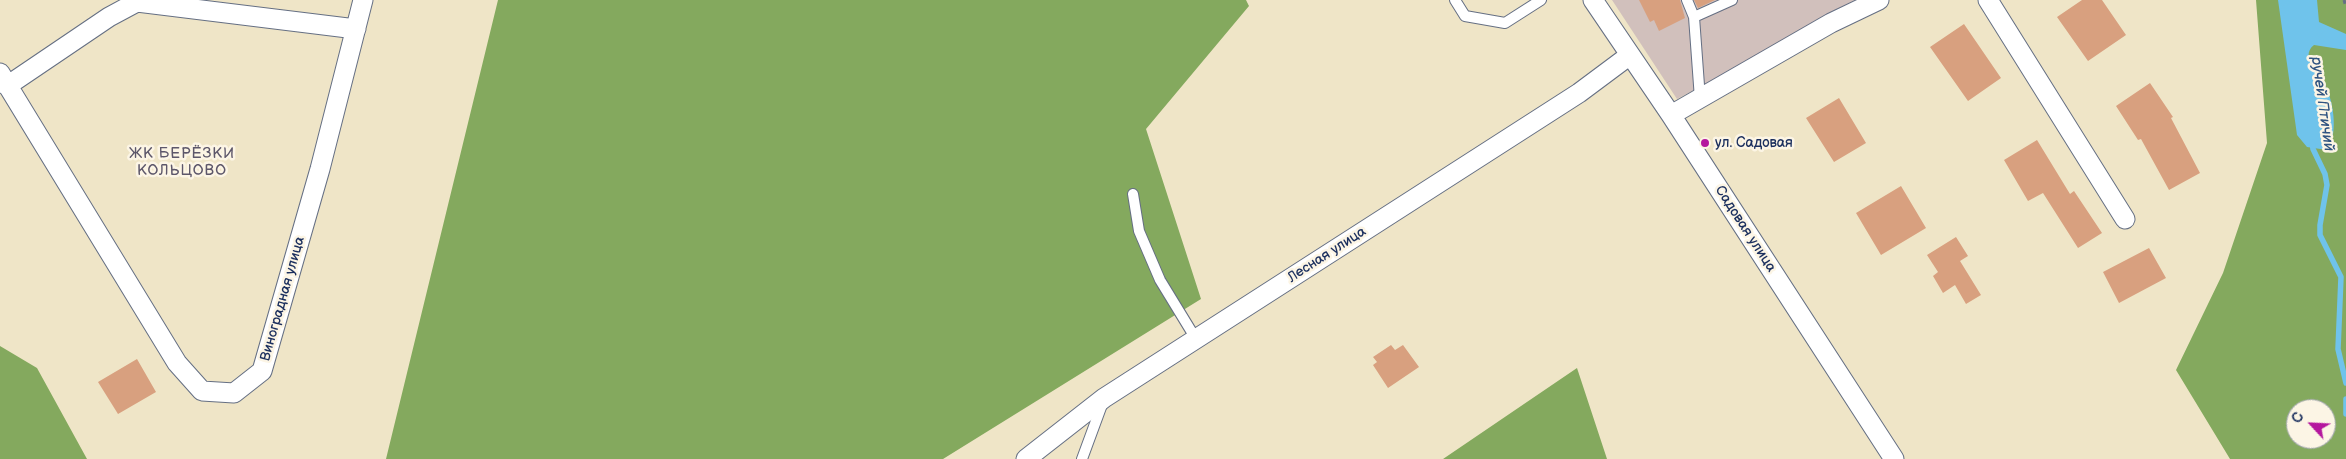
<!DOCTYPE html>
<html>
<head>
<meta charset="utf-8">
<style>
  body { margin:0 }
  #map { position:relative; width:2346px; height:459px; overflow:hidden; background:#efe5c7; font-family:"Balsamiq Sans",sans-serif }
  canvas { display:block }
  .north { position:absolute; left:2286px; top:399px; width:50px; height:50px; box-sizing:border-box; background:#fcf5e5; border:1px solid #a2a6af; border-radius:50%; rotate:295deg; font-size:14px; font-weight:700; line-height:20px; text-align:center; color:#1b2f5e }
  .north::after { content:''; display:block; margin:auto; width:18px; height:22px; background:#b5179e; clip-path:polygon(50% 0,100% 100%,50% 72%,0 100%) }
</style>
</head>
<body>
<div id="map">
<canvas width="2346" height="459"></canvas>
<div class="north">С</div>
</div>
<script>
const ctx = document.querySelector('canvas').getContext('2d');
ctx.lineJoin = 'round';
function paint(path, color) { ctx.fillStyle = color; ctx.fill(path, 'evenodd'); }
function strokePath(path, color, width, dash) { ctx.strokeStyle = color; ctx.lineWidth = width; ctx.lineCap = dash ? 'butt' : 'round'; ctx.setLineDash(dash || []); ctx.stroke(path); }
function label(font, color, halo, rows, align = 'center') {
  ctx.font = font + ' "Balsamiq Sans",sans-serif'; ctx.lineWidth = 5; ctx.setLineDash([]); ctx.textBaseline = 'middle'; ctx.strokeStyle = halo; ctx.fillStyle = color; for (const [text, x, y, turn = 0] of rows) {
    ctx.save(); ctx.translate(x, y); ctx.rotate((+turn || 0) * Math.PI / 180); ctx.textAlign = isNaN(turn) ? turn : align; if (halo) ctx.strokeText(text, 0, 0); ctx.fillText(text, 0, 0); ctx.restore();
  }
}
paint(new Path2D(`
  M1612,0H1864L1677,99Z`), '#d1c0bc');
paint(new Path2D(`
  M498,0H1246L1249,6L1146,129L1201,299L943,459H386Z
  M2256,0H2346V459H2230L2176,370L2223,273L2267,143ZM2296,409H2326V439H2296Z
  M0,346L37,368L87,459H0Z
  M1577,368L1607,459H1443Z`), '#84a95e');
paint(new Path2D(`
  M2278,0H2317L2319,22L2346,34V50L2314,45C2298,57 2322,78 2327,89C2334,106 2338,135 2327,150L2307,147L2297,135Z`), '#6fc3eb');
strokePath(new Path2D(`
  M2312,142L2313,149L2325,174L2327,185L2320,225V235L2341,277L2338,349L2346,383
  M2346,399V414`), '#6fc3eb', 5.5);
paint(new Path2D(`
  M1639,0H1680L1685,18L1659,31L1654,20L1650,22Z
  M1694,0H1715L1698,8Z
  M2082,0H2102L2126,35L2088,61L2057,17Z
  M1964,24L2001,78L1968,101L1930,47Z
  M2150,83L2173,117L2171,118L2200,173L2169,190L2141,139L2138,140L2116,106Z
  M1839,98L1866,143L1834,162L1806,118Z
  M2037,140L2070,194L2074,191L2102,233L2078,248L2043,193L2028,201L2004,160Z
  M1901,186L1926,228L1881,255L1856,213Z
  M1956,237L1968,256L1960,261L1981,295L1966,304L1955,285L1943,293L1933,276L1938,272L1927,255Z
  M2149,248L2166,278L2119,303L2103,272Z
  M1391,345L1395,350L1403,345L1419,367L1388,388L1373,365L1377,362L1373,357Z
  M137,359L156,392L118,414L98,382Z`), '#d8a07f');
const service = new Path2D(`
  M1455,0L1465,16L1505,23L1541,0
  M1687,0L1694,17L1700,99
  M1694,17L1732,0
  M1133,194L1139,231L1160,280L1196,339
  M1082,459L1103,402`);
const minor = new Path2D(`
  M1593,0L1671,115L1894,459
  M1988,0L2125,219
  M0,73L177,363L202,391L234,393L262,371L320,169L363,0
  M7,86L109,17L137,2L356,29
  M1671,115L1831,23L1879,0
  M1026,459L1104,398L1579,93L1630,55`);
strokePath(service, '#656f83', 12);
strokePath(minor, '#656f83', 21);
strokePath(new Path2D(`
  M2344,0L2346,7`), '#656f83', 3, [4, 4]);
strokePath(service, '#fff', 10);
strokePath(minor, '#fff', 19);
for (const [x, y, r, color] of [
  [1705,143,5,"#b5179e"]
]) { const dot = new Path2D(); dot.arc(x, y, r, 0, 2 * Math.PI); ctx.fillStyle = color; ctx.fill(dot); strokePath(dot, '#fcf5e5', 2); }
label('14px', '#1b2f5e', '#fcf5e5', [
  ["ул. Садовая",1715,143]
], 'left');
label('14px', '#1b2f5e', '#fcf5e5', [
  ["Садовая улица",1745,229,57],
  ["Лесная улица",1327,255,-33],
  ["Виноградная улица",283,299,-74]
]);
label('italic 15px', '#305481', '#fcf5e5', [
  ["ручей Птичий",2322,104,82]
]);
ctx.letterSpacing = '1px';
label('15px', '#5d576a', '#fcf5e5', [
  ["ЖК БЕРЁЗКИ",182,154],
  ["КОЛЬЦОВО",182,171]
]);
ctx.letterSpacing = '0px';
</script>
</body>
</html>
